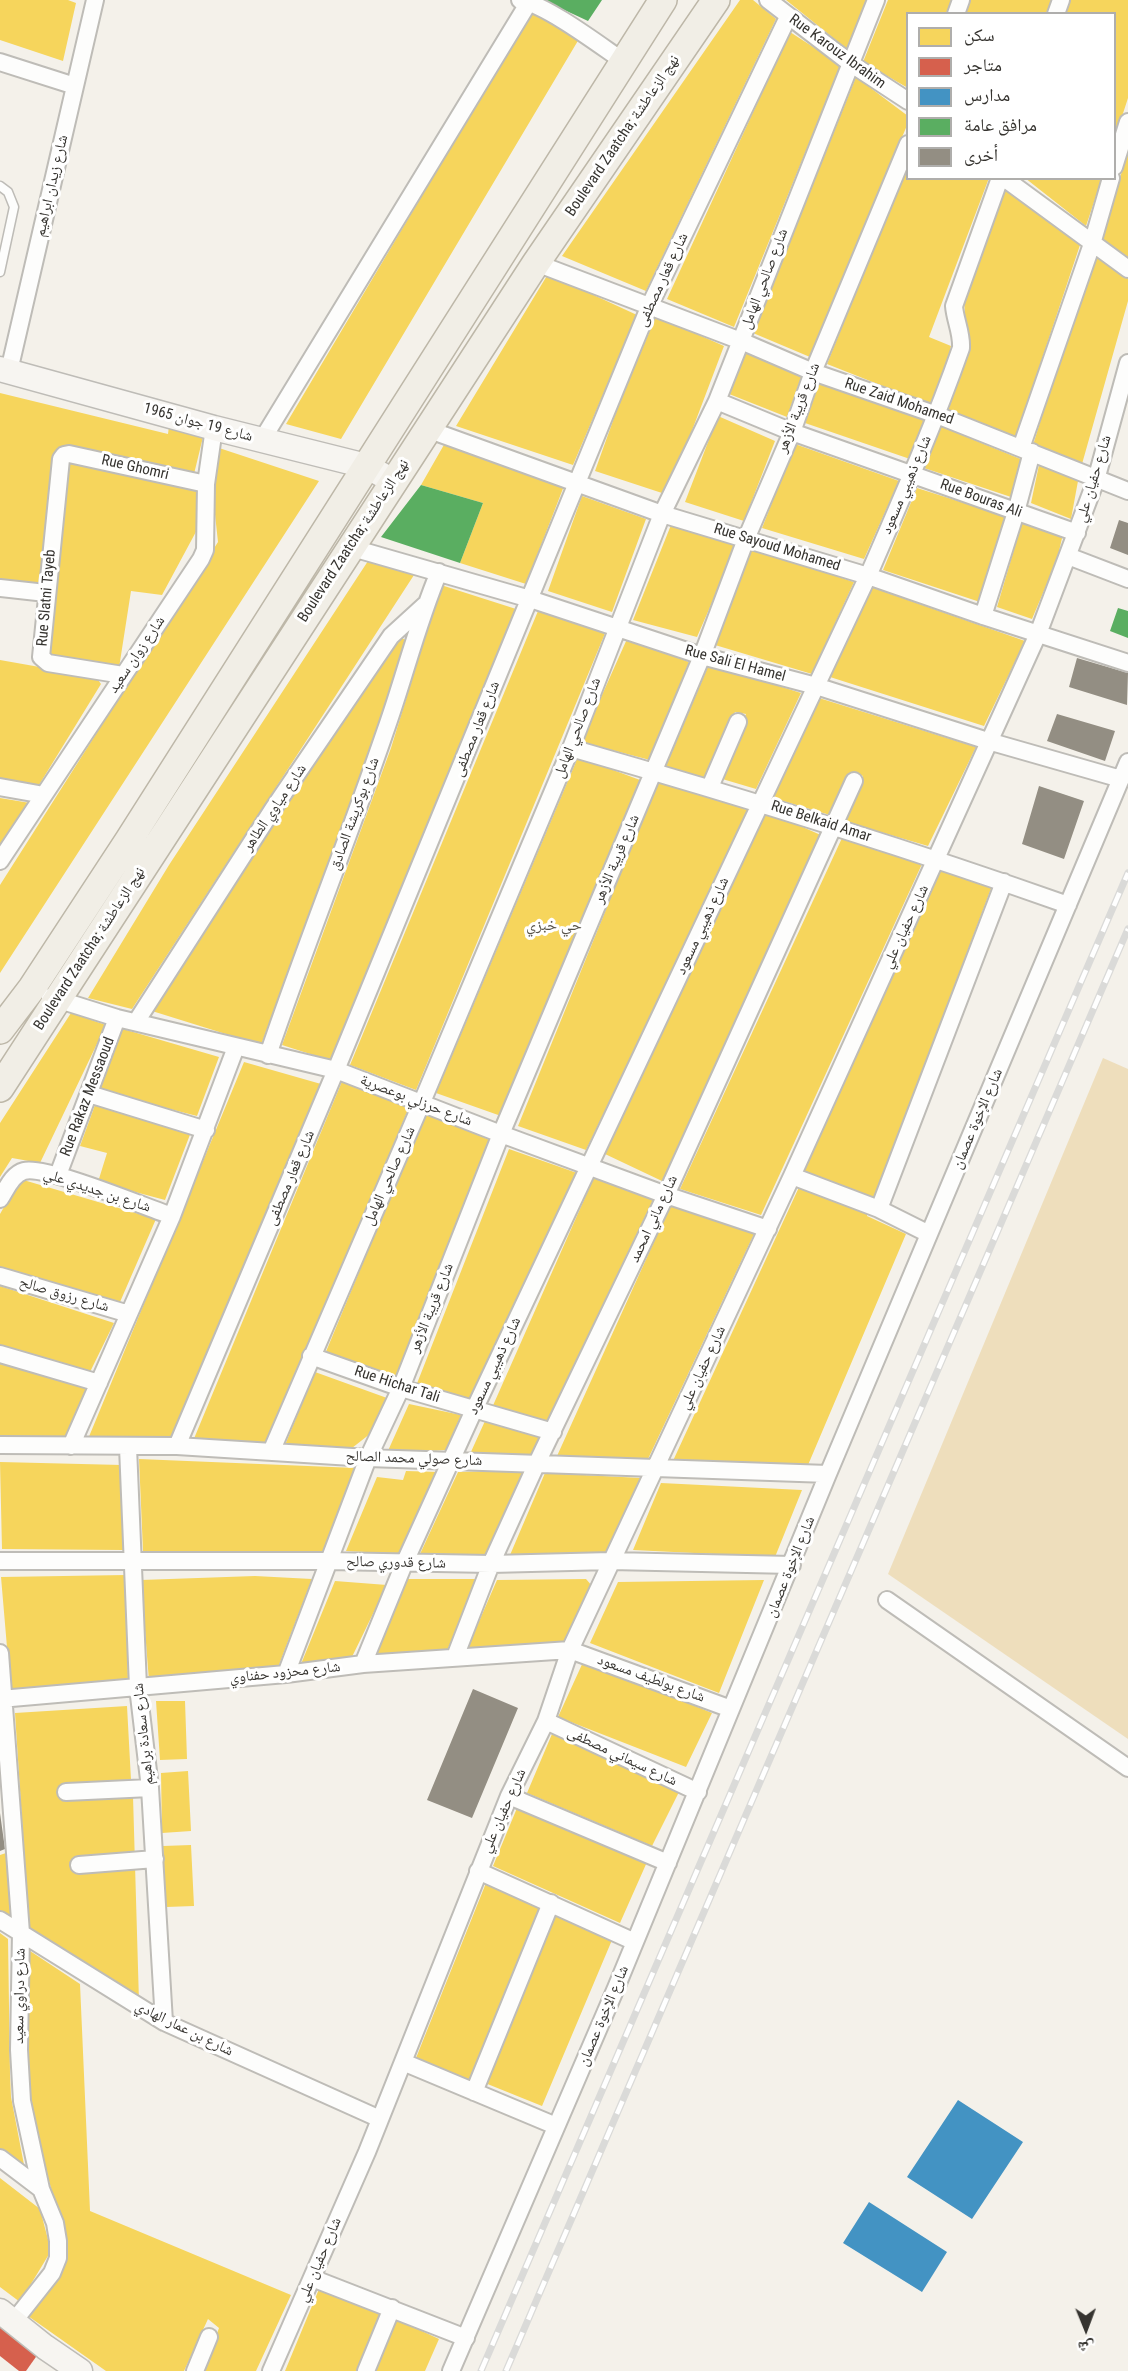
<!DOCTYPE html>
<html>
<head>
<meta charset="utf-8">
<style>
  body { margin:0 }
  #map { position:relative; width:1128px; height:2371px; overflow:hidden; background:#f4f1ea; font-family:"Roboto Condensed","Noto Naskh Arabic",sans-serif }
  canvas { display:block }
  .legend { position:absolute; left:906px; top:12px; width:210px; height:168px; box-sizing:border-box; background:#fff; border:2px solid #afaeac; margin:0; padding:8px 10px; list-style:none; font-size:18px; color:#363430 }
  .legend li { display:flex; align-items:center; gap:12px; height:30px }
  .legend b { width:30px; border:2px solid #afaeac }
  .north { position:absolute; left:1056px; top:2299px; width:60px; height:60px; -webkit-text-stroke:4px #fff; paint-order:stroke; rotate:179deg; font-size:16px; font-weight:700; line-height:24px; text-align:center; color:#363430 }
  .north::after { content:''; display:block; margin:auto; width:21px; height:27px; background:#363430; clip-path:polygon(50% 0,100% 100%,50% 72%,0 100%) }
</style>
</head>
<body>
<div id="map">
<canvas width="1128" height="2371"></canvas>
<ul class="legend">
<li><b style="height:16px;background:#f6d55c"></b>سكن</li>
<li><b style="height:16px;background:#d6604d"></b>متاجر</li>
<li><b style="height:16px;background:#4393c3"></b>مدارس</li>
<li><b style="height:16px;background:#5aae61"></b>مرافق عامة</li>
<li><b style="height:16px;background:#938e83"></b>أخرى</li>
</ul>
<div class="north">ش</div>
</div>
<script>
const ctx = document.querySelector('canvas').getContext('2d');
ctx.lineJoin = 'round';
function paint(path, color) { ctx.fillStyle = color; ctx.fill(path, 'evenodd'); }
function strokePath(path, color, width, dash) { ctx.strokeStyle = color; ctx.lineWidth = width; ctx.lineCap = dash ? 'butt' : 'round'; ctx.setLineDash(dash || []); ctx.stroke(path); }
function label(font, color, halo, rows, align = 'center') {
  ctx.font = font + ' "Roboto Condensed","Noto Naskh Arabic",sans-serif'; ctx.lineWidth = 6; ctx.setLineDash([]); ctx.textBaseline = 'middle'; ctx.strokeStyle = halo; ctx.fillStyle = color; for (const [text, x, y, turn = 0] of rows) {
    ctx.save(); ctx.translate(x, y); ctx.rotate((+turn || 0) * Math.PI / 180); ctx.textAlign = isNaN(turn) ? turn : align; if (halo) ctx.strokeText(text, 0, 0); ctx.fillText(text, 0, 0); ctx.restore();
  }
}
paint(new Path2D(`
  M1103,1058L1128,1069V1739L888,1574Z`), '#eedebc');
paint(new Path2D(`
  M0,0H68L76,3L63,61L0,40Z
  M740,0H753L776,19L646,291L562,256Z
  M786,0H868L847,49Z
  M888,0H951L946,14H908V88L863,62Z
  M970,0H1051L1046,14H965Z
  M1070,0H1128V98L1115,138L1114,14H1065Z
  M533,9L579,39L341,439L286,424Z
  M790,32L841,65L734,327L667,299Z
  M856,77L908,116V123L810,357L753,333Z
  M1128,153V257L1100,238Z
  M907,165L908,178H989L929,337L951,346L944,378L931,405L827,364Z
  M1025,178H1102L1086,226Z
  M1003,186L1081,242L1016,437L946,412L967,350L964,299Z
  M1093,250L1128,277V301L1082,464L1033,445Z
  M548,274L637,315L573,465L456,426Z
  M656,316L724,346L685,449L662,493L595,471L619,404Z
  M745,351L802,375L787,417L729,394Z
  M820,381L925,419L910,459L805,423Z
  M0,393L168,434L169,426L203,437L194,474L61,447L41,586L0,580Z
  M718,416L775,441L744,521L685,502Z
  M940,426L1023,460L1014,498L924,468Z
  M445,443L564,486L526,584L460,563L483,503L421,485Z
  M795,444L899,481L864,559L762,528Z
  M216,447L319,481L0,973V885L218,542L212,487Z
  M68,462L198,490V528L162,595L131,591L119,668L46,655Z
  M1039,465L1078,481L1071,519L1031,503Z
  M917,488L1008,517L980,602L883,570Z
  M582,496L646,519L612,612L548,591Z
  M1023,519L1063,534L1057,560L1032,619L997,607Z
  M671,525L737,545L697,637L633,620Z
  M750,548L854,582L812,674L715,645Z
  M368,561L414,575L132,1009L88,998L169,865Z
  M441,585L516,609L332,1061L282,1045L391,748Z
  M871,587L1025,641L984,726L830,677Z
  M538,611L606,631L416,1090L350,1065Z
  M401,638L411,642L261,1045L152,1011L258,847Z
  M627,639L689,662L650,760L581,742Z
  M0,660L96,677L101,684L39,785L0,780Z
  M709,664L801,693L756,789L719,778L746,714L735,712L706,779L666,766Z
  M819,698L976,747L928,846L843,821L863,776L853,772L830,815L773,798Z
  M578,757L640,780L501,1116L436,1093Z
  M659,779L750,811L586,1150L518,1126Z
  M0,798L30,803L0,849Z
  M764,810L823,836L662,1181L605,1154Z
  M842,838L922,864L761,1215L680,1189Z
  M941,869L992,886L873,1203L802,1176Z
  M71,1013L106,1025L40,1163L12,1158L0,1177V1123Z
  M123,1029L219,1057L197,1116L96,1090Z
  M244,1062L321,1084L169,1443L88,1439Z
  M343,1079L410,1105L268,1446L193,1441Z
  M95,1105L191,1132L165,1200L98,1182L107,1153L80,1146Z
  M425,1113L490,1140L396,1381L325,1354Z
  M509,1149L577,1173L470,1404L416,1386Z
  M595,1175L654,1198L546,1424L491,1410Z
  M20,1179L156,1219L120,1302L0,1267V1214Z
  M800,1185L867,1210V1216L906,1234L808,1465L672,1463Z
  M672,1202L754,1234L648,1459L557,1456Z
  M0,1286L114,1323L90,1372L0,1347Z
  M0,1361L88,1384L64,1439H0Z
  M315,1372L387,1398L375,1430L352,1448L285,1445Z
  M409,1404L461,1415L446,1450L387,1453Z
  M485,1421L543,1434L535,1454H470Z
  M139,1459L356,1468L324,1551H143Z
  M0,1462L122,1465L123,1550L2,1549Z
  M527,1470L489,1557L420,1554L458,1472Z
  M406,1471L439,1472L405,1554L346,1551L377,1477L403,1480Z
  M545,1473L641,1478L607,1554L510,1555Z
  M661,1483L802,1490L775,1557L633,1550Z
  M126,1575L128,1682L11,1694L1,1577Z
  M255,1576L312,1579L277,1670L149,1681L141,1580Z
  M406,1579H478L446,1653L375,1659Z
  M586,1579L593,1587L566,1645L467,1649L497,1580Z
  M764,1580L719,1693L590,1643L618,1582Z
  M335,1581L387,1585L350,1661L301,1664Z
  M584,1660L712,1713L686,1767L558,1717Z
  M156,1701H185L187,1759L160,1760Z
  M127,1706L131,1780L61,1787L133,1796L139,2002L29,1929L15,1713Z
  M552,1734L679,1792L652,1846L527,1793Z
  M188,1771L191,1831L162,1833L161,1773Z
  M517,1808L647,1862L620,1923L493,1866Z
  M191,1845L194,1906L166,1907L163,1846Z
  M6,1853L12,1923L0,1914V1855Z
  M486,1883L542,1906L469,2080L416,2058Z
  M555,1914L612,1940L542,2106L485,2083Z
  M0,1933L8,1939L10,2074L11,2097L25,2170L0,2150Z
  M24,1947L80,1984L90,2211L291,2295L256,2371H203L219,2328L208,2319L184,2371H106L28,2316L61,2275L66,2241L24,2093Z
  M0,2178L40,2209L51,2251L20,2302L0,2287Z
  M319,2289L384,2315L360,2371H285Z
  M394,2318L439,2339L425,2371H372Z`), '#f6d55c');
paint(new Path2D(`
  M0,2323L38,2354L26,2371H19L0,2356Z`), '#d6604d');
paint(new Path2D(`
  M958,2100L1023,2142L972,2219L907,2177Z
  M869,2202L947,2252L922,2292L843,2243Z`), '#4393c3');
paint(new Path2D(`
  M543,0H602L588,21Z
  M421,485L483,503L460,563L381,537Z
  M1118,608L1128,611V638L1110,631Z`), '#5aae61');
paint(new Path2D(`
  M1119,520L1128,523V555L1110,548Z
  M1077,658L1128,673L1127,705L1069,687Z
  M1057,714L1115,731L1105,761L1047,741Z
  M1039,786L1084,801L1064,859L1022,844Z
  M473,1689L518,1708L472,1818L427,1800Z
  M0,1813L5,1849L0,1851Z`), '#938e83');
const lane = new Path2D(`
  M0,186L8,192L14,207L0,272`);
const street = new Path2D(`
  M520,0C548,6 598,44 623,61
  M768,0L850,63L908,101
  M956,14L961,0
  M1056,14L1061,0
  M0,62L75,86
  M1114,167L1128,122
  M1004,178L1128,269
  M536,263L741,341L813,372L937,415L1128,491
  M9,371L95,0
  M717,401L792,432L1077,533
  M427,429L662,514L868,576L983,616L1128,663
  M262,440L529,2
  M1021,448L1092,244L1111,178
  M349,547L530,599L702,656L816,686L988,741L1121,779
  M1068,556L1128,579
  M0,588L46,593
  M983,616L1016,512L1032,452
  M123,675L48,663L41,657L61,459L64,455L69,454L206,484
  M571,748C739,796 904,847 1068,905
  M0,787L44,795
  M710,787L738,722
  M0,861L201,559L205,550L206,484L214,428
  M50,997L117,1018L336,1070L501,1134L666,1195L768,1229
  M136,1022L273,809L391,636L425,605
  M268,1055C305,946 348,840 385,732C404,679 417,624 439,572
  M89,1094L206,1130
  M58,1175L117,1018
  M792,1176L879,1209L929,1234
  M0,1199C6,1190 12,1174 24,1171C46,1165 145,1207 172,1216
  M879,1209L1004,882
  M0,1276L129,1314
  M0,1354L99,1383
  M311,1356L401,1388L553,1432
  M0,1445L177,1446L368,1458L828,1474
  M71,1446L172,1216L236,1047
  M177,1446L336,1070L650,305L788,17
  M128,1447L138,1687L150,1788L164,2022
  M271,1452L422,1102L571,748L662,514L717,401L876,0
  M0,1561H328L491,1564L611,1561L792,1565
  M887,1600L1128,1768
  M0,1653L21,1933L19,2050L22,2101L41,2189L55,2223L58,2241V2258L52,2273L14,2321
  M455,1657L491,1564L537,1463L666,1195L854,781
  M363,1664L404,1564L474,1410L868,576C901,500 934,425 961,348C962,333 955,320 954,306L1000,178
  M286,1674L368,1458L401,1388L501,1134L702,656L746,539L792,432L813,372L908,144
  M0,1699L286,1674L363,1664L570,1650L731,1709
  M546,1721L698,1792
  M66,1792L150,1788
  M509,1796L668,1863
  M79,1865L155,1859
  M478,1871L635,1942
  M0,1920L164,2022L380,2119
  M403,2062L556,2126
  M474,2092L551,1903
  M0,2158L41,2189
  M312,2278L466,2338
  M195,2371L209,2337
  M271,2371L367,2152L509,1796L546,1721L570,1650L792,1176L1038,634L1096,480L1128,363
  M366,2371L392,2308
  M451,2371L616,1988L828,1474L1128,762`);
const secondary = new Path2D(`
  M0,369L214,428L366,466L395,482
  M0,2311L45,2347L80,2371`);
const primary = new Path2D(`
  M0,1030L32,988L129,840L663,0
  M0,1088L536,263L716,0`);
strokePath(lane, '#bebcb7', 11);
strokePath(street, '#bebcb7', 20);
strokePath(secondary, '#bebcb7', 27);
strokePath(primary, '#bdb7a8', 30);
strokePath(lane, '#fdfdfc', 8);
strokePath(street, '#fdfdfc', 16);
strokePath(secondary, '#f7f5f1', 24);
strokePath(primary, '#f1eee6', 27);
const rail = new Path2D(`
  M481,2371L1128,873
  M506,2371L1128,929`);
strokePath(rail, '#dadad8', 7);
strokePath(rail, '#fff', 4.5, [14]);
label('15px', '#363430', '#fff', [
  ["Rue Karouz Ibrahim",837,52,36],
  ["Boulevard Zaatcha; نهج الزعاطشة",623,136,-56],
  ["شارع زيدان ابراهيم",52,186,-77],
  ["شارع صالحي الهامل",765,279,-69],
  ["شارع قعار مصطفى",663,280,-65],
  ["Rue Zaid Mohamed",899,402,19],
  ["شارع قريبة الأزهر",799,408,-69],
  ["شارع 19 جوان 1965",198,423,15],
  ["Rue Ghomri",135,468,13],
  ["شارع حفيان علي",1094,479,-73],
  ["شارع ذهيبي مسعود",907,485,-67],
  ["Rue Bouras Ali",981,499,20],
  ["Boulevard Zaatcha; نهج الزعاطشة",354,541,-57],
  ["Rue Sayoud Mohamed",777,548,17],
  ["Rue Slatni Tayeb",47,598,-85],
  ["شارع زوان سعيد",137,655,-56],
  ["Rue Sali El Hamel",735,664,15],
  ["شارع صالحي الهامل",578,728,-69],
  ["شارع قعار مصطفى",477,729,-68],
  ["شارع مياوي الطاهر",275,808,-56],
  ["شارع بوكريشة الصادق",355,814,-70],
  ["Rue Belkaid Amar",821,822,18],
  ["شارع قريبة الأزهر",617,859,-67],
  ["شارع ذهيبي مسعود",703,926,-65],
  ["شارع حفيان علي",906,927,-65],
  ["Boulevard Zaatcha; نهج الزعاطشة",90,949,-57],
  ["Rue Rakaz Messaoud",88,1097,-69],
  ["شارع حرزلي بوعصرية",416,1101,21],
  ["شارع الإخوة عصمان",978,1119,-67],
  ["شارع صالحي الهامل",390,1176,-66],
  ["شارع قعار مصطفى",291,1178,-67],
  ["شارع بن جديدي علي",97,1191,18],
  ["شارع ماني امحمد",654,1219,-65],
  ["شارع رزوق صالح",64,1295,16],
  ["شارع قريبة الأزهر",432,1308,-68],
  ["شارع ذهيبي مسعود",495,1366,-65],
  ["شارع حفيان علي",703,1368,-65],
  ["Rue Hichar Tali",397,1385,18],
  ["شارع صولي محمد الصالح",414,1459,2],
  ["شارع قدوري صالح",396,1563,1],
  ["شارع الإخوة عصمان",791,1567,-68],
  ["شارع محزود حفناوي",285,1673,-6],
  ["شارع بولطيف مسعود",651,1679,20],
  ["شارع سعادة براهيم",144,1734,-96],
  ["شارع سيماني مصطفى",622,1757,25],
  ["شارع حفيان علي",504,1811,-66],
  ["شارع دراوي سعيد",20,1996,-89],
  ["شارع الإخوة عصمان",604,2016,-67],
  ["شارع بن عمار الهادي",184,2029,26],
  ["شارع حفيان علي",320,2260,-67]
]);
label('16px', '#57534a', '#fff', [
  ["حي خبزي",554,926]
]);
</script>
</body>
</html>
